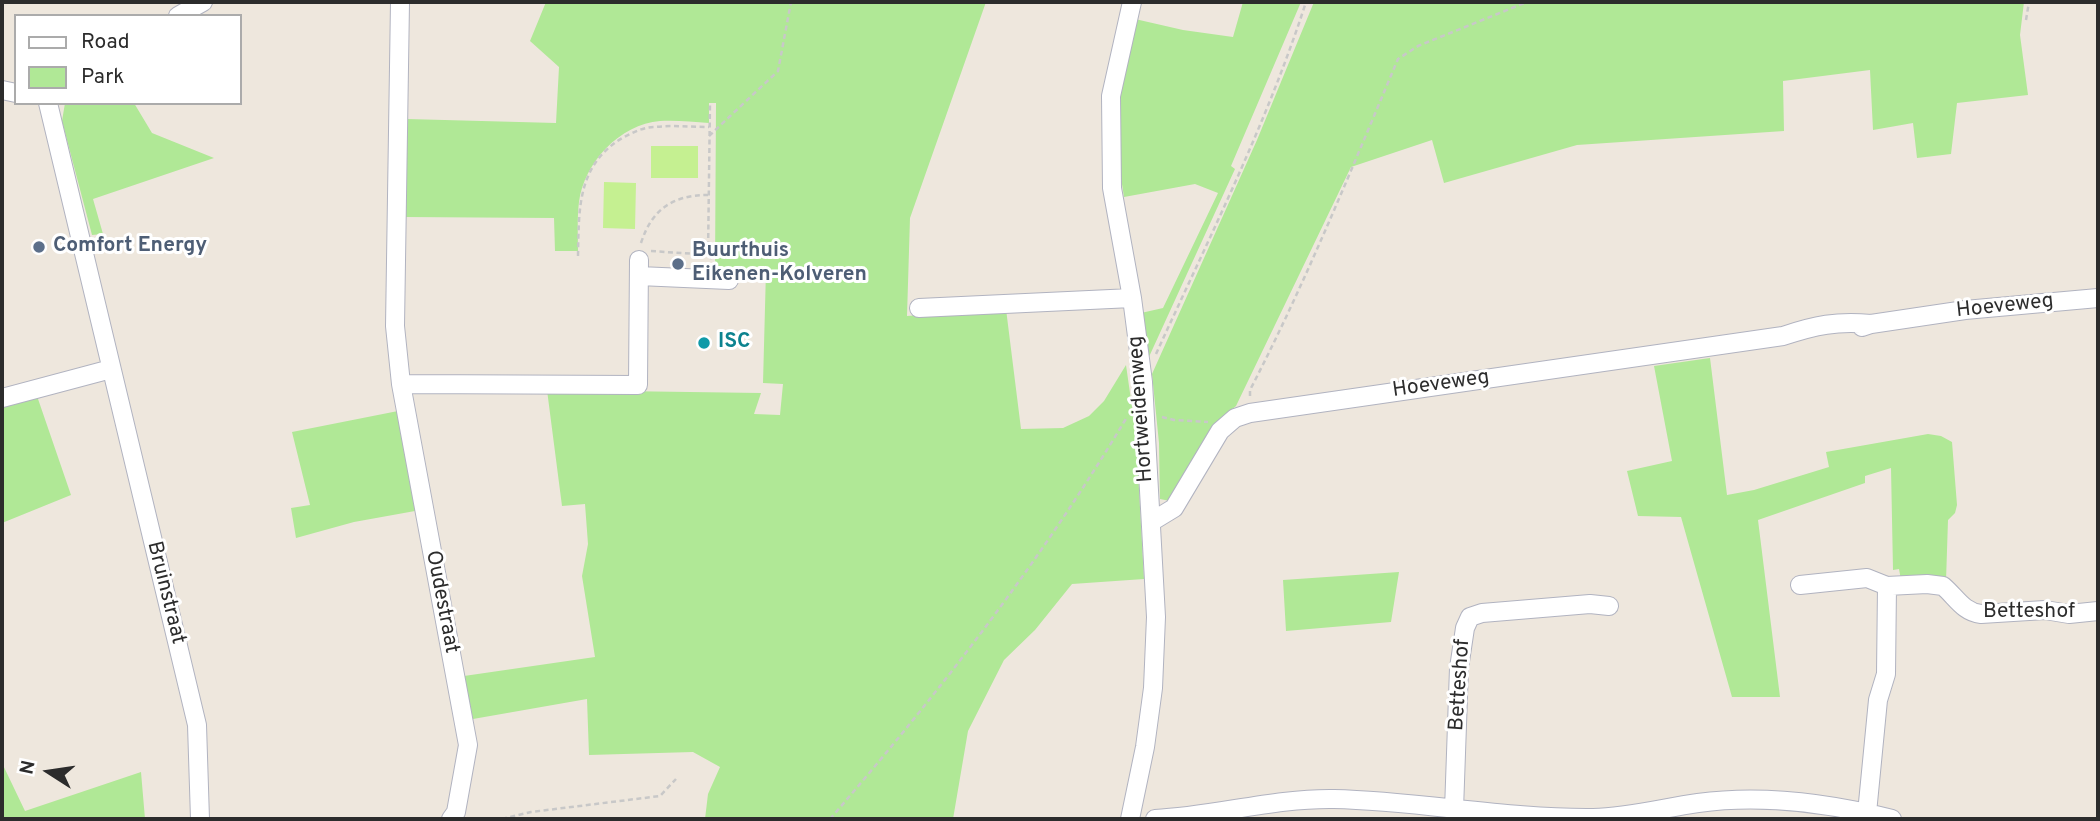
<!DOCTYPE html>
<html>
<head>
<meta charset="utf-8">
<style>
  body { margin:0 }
  #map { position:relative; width:2100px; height:821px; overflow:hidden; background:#eee7dd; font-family:Overpass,sans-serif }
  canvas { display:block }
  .frame { position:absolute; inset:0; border:4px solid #2c2c2c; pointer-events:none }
  .legend { position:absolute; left:14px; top:14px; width:228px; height:91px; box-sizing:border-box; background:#fff; border:2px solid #ababab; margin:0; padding:9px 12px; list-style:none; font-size:21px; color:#2c2c2c }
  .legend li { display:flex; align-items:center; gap:14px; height:35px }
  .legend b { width:35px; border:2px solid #ababab }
  .north { position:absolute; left:14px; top:737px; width:70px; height:70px; -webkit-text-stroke:5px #fff; paint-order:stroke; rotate:282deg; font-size:19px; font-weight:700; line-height:28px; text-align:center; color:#2c2c2c }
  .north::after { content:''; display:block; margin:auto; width:24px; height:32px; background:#2c2c2c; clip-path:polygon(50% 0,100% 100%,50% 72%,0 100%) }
</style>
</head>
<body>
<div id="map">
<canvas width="2100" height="821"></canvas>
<div class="frame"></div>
<ul class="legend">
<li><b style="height:9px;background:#fff"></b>Road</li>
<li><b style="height:19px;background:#b0e896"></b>Park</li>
</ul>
<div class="north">N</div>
</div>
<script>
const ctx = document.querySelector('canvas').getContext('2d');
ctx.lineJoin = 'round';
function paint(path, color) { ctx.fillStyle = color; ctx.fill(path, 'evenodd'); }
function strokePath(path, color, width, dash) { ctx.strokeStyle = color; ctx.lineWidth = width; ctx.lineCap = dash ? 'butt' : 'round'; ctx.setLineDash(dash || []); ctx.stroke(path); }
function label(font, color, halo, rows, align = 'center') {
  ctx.font = font + ' Overpass,sans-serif'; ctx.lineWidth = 6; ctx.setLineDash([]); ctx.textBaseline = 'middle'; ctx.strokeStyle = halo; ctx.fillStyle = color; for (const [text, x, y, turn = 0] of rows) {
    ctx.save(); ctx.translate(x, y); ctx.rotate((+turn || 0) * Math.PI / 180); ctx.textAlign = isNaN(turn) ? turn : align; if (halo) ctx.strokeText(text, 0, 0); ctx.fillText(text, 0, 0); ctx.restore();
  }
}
paint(new Path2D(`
  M546,2H986L910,218L907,316L1006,309L1021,429L1063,428L1089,416L1104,401L1126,365L1136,435L1144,579L1072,584L1035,630L1004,660L968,731L953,819H705L708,794L720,767L693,752L589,755L587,699L473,719L464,676L595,657L582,576L588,544L585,504L562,506L547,390L761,393L754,414L780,415L783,384L763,383L766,270H715L716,103H709V123C693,122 676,120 660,121C620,124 584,163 579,202C577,218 578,235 578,251H555L554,218L404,217L407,119L556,123L559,67L530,41Z
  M1243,2L1274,4L1275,2H1301L1231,166L1235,169L1148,359L1141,313L1163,308L1218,193L1195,184L1124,197C1121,176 1116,154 1117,132C1118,97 1126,52 1135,19L1183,30L1233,37Z
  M1314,2H2024L2020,35L2028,95L1957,103L1951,154L1917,158L1913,123L1873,130L1870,70L1783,81L1784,131L1577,145L1444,183L1432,140L1351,167L1236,406C1205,430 1189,468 1170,501L1160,499L1159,443L1152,374L1257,140Z
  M65,103H134L152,133L214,158L93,199L103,234L92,235L62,121Z
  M1710,358L1727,495L1754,490L1829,467L1826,452L1928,434L1941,436L1952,442L1957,505L1955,513L1948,520L1946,581L1901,580L1899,569L1893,570L1891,468L1865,476V483L1758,520L1780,697H1732L1681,517L1638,516L1627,471L1672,461L1654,366Z
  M37,396L71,495L2,523V404Z
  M398,411L415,511L354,522L296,538L291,508L310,505L292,432Z
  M1399,572L1391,622L1286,631L1283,580Z
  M2,763L25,811L141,772L145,819H2Z`), '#b0e896');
paint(new Path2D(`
  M651,146H698V178H651Z
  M604,182L636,183L635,229L603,228Z`), '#c5f091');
const minor = new Path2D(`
  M400,2L395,326L401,384L468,745L456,812L451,819
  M178,16L203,2
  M2,90L16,93
  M48,103L197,725L200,819
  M639,276L729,280
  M919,308L1132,298
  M1862,327L1871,324L1965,310L2098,298
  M401,384L638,385L639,260
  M2,398L111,369
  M1151,522L1174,508L1220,431L1235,418L1250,413L1783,336C1816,325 1836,321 1871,324
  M1800,585L1867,578L1887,586
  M1454,810L1459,668L1465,628L1470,617L1482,613L1590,604L1609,606
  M1867,813L1878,700L1886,674L1887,586L1927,584L1943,586C1956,597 1963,612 1981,614L2045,610L2069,614L2098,611
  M1130,819L1145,747L1153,688L1156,617L1143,382L1132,298L1112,188L1111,96L1132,2
  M1155,819C1215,816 1274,798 1334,799C1421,801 1506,819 1593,818C1629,817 1663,808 1698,803C1763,794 1829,803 1892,819`);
strokePath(minor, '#b1b3c0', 20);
strokePath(new Path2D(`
  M2026,20L2029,2
  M709,136L778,71L791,2
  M641,243C652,209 673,195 708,195
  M651,251L711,255V262
  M708,255L710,102
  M578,256C579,208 577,164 624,137C634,132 644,127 655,127C672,125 691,127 709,127
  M745,279L769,278
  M1156,354C1209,238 1267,123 1306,2
  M1250,396V390C1306,282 1351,170 1398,59L1418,46L1527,2
  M1162,417L1174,420L1208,422
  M502,819L531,812L660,796L676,779
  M830,819C939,693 1041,561 1127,417`), '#c8c8c8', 2.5, [5, 3.5]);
strokePath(minor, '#fff', 18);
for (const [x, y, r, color] of [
  [39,247,7,"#5c6f8a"],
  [678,264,7,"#5c6f8a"],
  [704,343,7,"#0f9aa8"]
]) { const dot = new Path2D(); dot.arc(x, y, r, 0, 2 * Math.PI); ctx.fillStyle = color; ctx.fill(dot); strokePath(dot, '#fff', 2.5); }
label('bold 21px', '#4e5e75', '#fff', [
  ["Comfort Energy",53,247],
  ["Buurthuis",692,252],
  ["Eikenen-Kolveren",692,276]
], 'left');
label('21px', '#2c2c2c', '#fff', [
  ["Hoeveweg",2005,307,-6],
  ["Hoeveweg",1441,385,-8],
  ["Hortweidenweg",1142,409,-94],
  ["Bruinstraat",165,593,76],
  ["Oudestraat",441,602,79],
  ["Betteshof",2029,613],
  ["Betteshof",1461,685,-86]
]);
label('bold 21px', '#0d838f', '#fff', [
  ["ISC",718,343]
], 'left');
</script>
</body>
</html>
